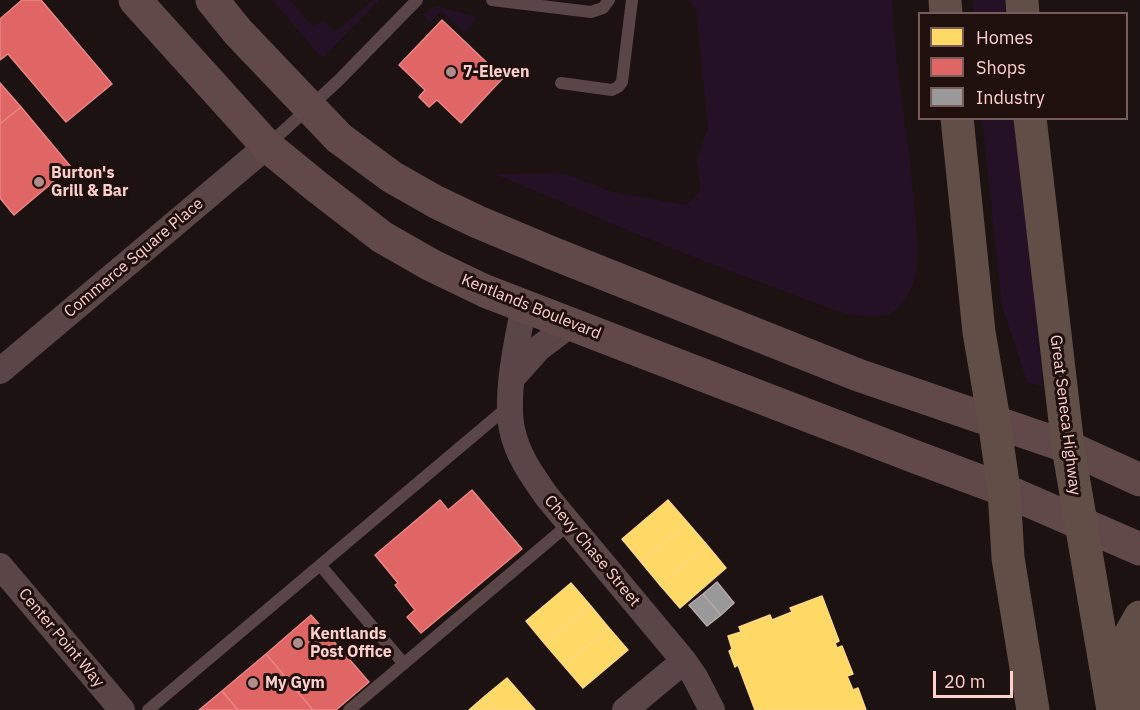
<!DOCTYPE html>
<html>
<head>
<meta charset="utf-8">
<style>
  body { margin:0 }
  #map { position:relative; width:1140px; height:710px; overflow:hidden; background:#1b1211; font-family:"IBM Plex Sans",sans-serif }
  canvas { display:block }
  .legend { position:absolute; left:918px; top:12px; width:210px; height:108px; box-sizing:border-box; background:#1f0f0d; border:2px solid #785c5a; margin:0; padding:8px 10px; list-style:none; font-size:18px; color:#fdcfcd }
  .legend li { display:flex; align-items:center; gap:12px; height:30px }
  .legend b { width:30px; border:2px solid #785c5a }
  .scale { position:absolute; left:933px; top:671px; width:80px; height:27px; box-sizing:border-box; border:3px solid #fdcfcd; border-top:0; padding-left:8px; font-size:18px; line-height:21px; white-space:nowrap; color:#fdcfcd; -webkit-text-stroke:4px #1f0f0d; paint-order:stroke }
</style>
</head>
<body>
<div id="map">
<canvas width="1140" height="710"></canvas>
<ul class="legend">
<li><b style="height:16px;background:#ffd966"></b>Homes</li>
<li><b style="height:16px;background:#e06666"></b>Shops</li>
<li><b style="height:16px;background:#999"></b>Industry</li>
</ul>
<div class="scale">20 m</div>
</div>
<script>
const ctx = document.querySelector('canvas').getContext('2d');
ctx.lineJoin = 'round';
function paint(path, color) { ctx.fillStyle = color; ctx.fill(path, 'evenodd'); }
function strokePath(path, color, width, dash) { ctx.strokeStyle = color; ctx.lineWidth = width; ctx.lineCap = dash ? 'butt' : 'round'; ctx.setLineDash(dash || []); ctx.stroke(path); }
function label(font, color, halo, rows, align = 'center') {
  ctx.font = font + ' "IBM Plex Sans",sans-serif'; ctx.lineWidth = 6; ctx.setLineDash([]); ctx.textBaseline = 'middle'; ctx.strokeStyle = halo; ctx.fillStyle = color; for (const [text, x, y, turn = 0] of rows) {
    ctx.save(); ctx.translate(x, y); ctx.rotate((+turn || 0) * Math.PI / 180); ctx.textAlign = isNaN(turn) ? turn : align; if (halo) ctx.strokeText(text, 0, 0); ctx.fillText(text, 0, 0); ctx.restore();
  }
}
paint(new Path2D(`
  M272,0H290L313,27L324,19L335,32L372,0H379L324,57L319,55Z
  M688,0H892C895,71 910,142 915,213C916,234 921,259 914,281C909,295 898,314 882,316C851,320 810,301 781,290C684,255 589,214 495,174L562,173L613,192L686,205L701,190L696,160L708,128L696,10Z
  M972,0H1006L1007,13H973Z
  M438,6L476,17L473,23L465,33L441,11L429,23L424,14L431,8Z
  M982,119H1016L1043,387L1027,382L1002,306Z`), '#251125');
const homes = new Path2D(`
  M668,500L688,523L641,562L622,539Z
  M688,523L707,545L660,585L641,562Z
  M707,545L726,568L680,608L660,585Z
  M571,583L590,605L545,644L526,621Z
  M822,596L839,641L835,643L837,648L842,646L853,674L847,676L853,690L858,688L866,710H755L738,665L735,667L729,651L732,649L728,636L741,632L739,627L770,615L772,620L792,612L790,608Z
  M590,605L609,628L564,666L545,644Z
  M609,628L628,650L583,688L564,666Z
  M507,678L535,710H496L485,696Z
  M485,696L496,710H469Z`);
paint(homes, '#ffd966');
strokePath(homes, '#fed685', 1.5);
const shops = new Path2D(`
  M22,0H41L112,84L66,122L8,54L0,60V19Z
  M442,20L503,78L461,123L437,100L429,107L419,97L425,90L399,65Z
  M0,83L21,107L0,124Z
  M21,107L71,167L14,215L0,198V124Z
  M472,490L522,549L421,633L407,617L415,610L395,585L398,583L375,555L440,500L448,510Z
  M311,615L369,682L336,710H313L266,654Z
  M266,654L313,710H238L222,691Z
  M222,691L238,710H199Z`);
paint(shops, '#e06666');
strokePath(shops, '#e98685', 1.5);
const industry = new Path2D(`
  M717,582L734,603L721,615L703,594Z
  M703,594L721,615L707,626L689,605Z`);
paint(industry, '#999');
strokePath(industry, '#b7a9a9', 1.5);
strokePath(new Path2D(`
  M492,0L591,12L603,8L609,0
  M561,83L612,90L618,87L622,82L632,0
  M268,145L338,81L417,0
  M320,565L404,664
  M148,710L509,406
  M349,710L569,524`), '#5b4647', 12);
strokePath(new Path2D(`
  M524,306C517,340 505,396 512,429C517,455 533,477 548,498L684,661L695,677L712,710
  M0,371L267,146
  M513,377L539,348L571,324
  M0,566L122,710
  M625,710L684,661`), '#5b4647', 26);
strokePath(new Path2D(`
  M135,0L267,146L316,186L382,237L431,265L485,291L913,456L1004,490L1140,549
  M212,0L238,32L339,138L392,177L436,202L478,222L552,253L858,375L1068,447L1140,480`), '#614949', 33);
strokePath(new Path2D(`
  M945,0L946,14
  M1022,0L1023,14
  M957,118L979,332L994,420L1004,490L1008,558L1033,710
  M1030,118L1068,447L1113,710
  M1126,705L1127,640L1140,617`), '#614e47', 33);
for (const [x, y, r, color] of [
  [451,72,6,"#ae8d8b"],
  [39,182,6,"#ae8d8b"],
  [298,643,6,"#ae8d8b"],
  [253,683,6,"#ae8d8b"]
]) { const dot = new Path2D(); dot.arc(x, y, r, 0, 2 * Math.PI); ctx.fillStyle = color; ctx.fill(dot); strokePath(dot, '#1f0f0d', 2); }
label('bold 16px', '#fdcfcd', '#1f0f0d', [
  ["7-Eleven",463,72],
  ["Burton's",51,173],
  ["Grill & Bar",51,191],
  ["Kentlands",310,634],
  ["Post Office",310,652],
  ["My Gym",265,683]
], 'left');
label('16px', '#fdcfcd', '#1f0f0d', [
  ["Commerce Square Place",134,258,-40],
  ["Kentlands Boulevard",531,307,22],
  ["Great Seneca Highway",1065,415,83],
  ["Chevy Chase Street",592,551,50],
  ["Center Point Way",61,638,50]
]);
</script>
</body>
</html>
